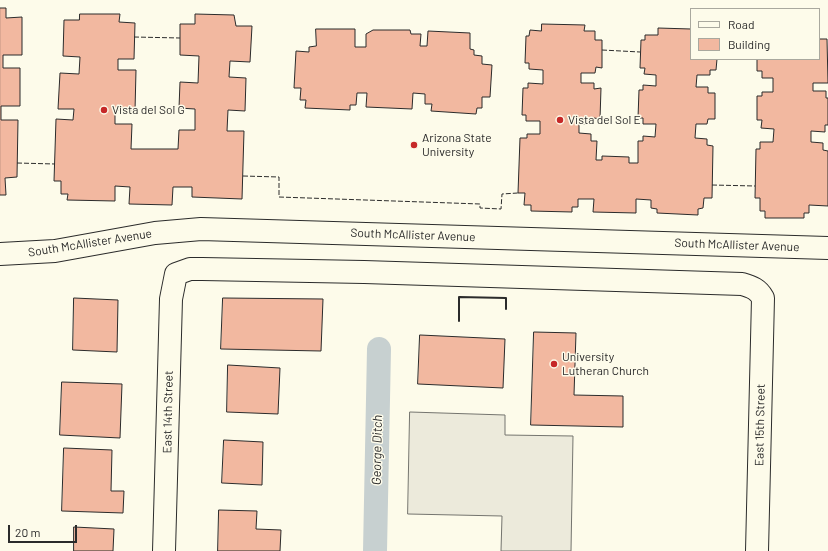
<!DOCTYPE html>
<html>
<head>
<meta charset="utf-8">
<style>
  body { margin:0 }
  #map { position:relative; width:828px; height:551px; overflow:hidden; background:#fdfbea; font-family:Barlow,sans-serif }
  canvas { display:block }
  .legend { position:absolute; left:690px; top:8px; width:130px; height:52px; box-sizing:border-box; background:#fdfbea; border:1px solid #a9a89e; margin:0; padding:5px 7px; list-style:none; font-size:12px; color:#2b2b2b }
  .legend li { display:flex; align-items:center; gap:8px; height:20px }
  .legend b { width:20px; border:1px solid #a9a89e }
  .scale { position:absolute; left:8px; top:525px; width:69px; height:18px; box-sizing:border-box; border:2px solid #2b2b2b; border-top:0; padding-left:5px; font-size:12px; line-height:14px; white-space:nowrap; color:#2b2b2b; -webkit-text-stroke:3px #fdfbea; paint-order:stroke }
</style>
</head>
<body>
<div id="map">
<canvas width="828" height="551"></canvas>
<ul class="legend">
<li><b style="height:5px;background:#fdfbea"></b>Road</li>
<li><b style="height:11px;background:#f2b8a0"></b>Building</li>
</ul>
<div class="scale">20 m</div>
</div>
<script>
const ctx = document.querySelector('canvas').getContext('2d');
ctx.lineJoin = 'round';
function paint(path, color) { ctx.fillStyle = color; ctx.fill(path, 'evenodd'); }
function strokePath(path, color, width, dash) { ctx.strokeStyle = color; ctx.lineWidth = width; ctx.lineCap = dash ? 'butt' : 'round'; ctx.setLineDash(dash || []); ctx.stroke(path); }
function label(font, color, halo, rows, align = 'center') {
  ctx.font = font + ' Barlow,sans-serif'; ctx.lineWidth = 3; ctx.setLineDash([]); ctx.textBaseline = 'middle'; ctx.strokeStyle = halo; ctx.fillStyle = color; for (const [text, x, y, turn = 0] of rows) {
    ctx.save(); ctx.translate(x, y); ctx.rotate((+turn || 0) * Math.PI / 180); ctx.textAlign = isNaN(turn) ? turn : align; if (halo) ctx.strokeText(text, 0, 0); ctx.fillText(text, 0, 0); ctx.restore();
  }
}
const parking = new Path2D(`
  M410,412L505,415V435L573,436L571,551H501L502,516L408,514Z`);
paint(parking, '#eceadb');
strokePath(parking, '#74746e', 1);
strokePath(new Path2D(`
  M375,551L379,349`), '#c7d0d0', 24);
const building = new Path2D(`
  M0,8H6V18L22,17V55H3V68H20V106H1V120H18L17,177L5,178L6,195H0Z
  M80,14H120L119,22L135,23L134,59H118V70H136L135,111L115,110V124H132L131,149H178L179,130H195V109L179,108L180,82L198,83L199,56L180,55V24H195V14L234,15L236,26H252L250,62L230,61L229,77L246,78L245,111L228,110L227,131H244L242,199L192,197V187H173L172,205L129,204L130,187L115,186V201L67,200L68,194H61V181H54L56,119L73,120L74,109H58L60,73L79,74L80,57L63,56L64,20H79Z
  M542,24L585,25L584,31H595V40H602V68L596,67L595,73H581V83H594V89L601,88L600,119L594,118L593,124H579V133L591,134V141H597L596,160H602V156L629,157V163H638V141H643V136L655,137L656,124H643V118H638L639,90H643V85L656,86V75L644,74L645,68H640L641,40H645V35H658V28L691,29V59H717L716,70H710V75H697L696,87H708V93H715V119H708L707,124H696L695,138L707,139V145L713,146L712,198H704L703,208L698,209V215L657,213V209L651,208V200L636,199V213L593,212L594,199H578V207H572V212L531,211V205H524L525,193H518L520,138H527V134H540V121H526V115H522L523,88H528V83L543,84V70L529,69V63H525L526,36H529L530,30L541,31Z
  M316,29H355V47H366V34L373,30H410L411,34H421L420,46H427L428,31L470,33V49L474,50V55L482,56V64L492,65L490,97H482V108H477L476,114L431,111L432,104H425V94L413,93L412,109L366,107L367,93H357L356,105H350V110L305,108L306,100H300L301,88H294L296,51L309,52V47L316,46Z
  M819,39H827L828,83H813V91H826V98H828V125H825V132L811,131V142L823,143V150L828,151V206L809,205V213H804V218H765V211H760V198H755L756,149H760V142H773L774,129L761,128L762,120H757V96H762V92H773V78H762V71H757V59H819Z
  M74,298L118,300L117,352L73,350Z
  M223,298L323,299L321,351L221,349Z
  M534,332L576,333L574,395L623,396V427L531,425Z
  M420,335L505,339L503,388L418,384Z
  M228,365L280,368L278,414L227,412Z
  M62,382L122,384L120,438L60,435Z
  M224,440L263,442L262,485L222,483Z
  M64,448L112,450L111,491H124L123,513L62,511Z
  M219,510L257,511L256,529L281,530L280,551H218Z
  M74,527L114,529L113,551H74Z`);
paint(building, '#f2b8a0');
strokePath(building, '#2b2b2b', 1);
const minor = new Path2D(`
  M0,254L55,251L155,233L201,229L828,248
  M164,551L171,299L176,274L190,269H202L364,272L742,284C752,287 758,289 763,298L757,551`);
strokePath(minor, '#2b2b2b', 24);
strokePath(minor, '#fdfbea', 22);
strokePath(new Path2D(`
  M134,37L180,38
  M602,50L640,52
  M17,163L55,164
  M243,176L279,177V197L480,204V208L501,209L502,194L518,193
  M712,185L755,186`), '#2b2b2b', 1, [5, 2]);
strokePath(new Path2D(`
  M459,321V297L506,298V309`), '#2b2b2b', 2);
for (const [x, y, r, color] of [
  [104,110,4,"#c62828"],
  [560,120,4,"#c62828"],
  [414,145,4,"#c62828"],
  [554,364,4,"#c62828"]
]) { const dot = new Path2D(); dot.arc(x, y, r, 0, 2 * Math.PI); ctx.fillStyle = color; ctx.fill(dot); strokePath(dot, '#fdfbea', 1.5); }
label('12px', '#2b2b2b', '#fdfbea', [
  ["Vista del Sol G",112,110],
  ["Vista del Sol E",568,120],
  ["Arizona State",422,138],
  ["University",422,152],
  ["University",562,357],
  ["Lutheran Church",562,371]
], 'left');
label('12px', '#2b2b2b', '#fdfbea', [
  ["South McAllister Avenue",413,235,2],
  ["South McAllister Avenue",90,243,-9],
  ["South McAllister Avenue",737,245,2],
  ["East 14th Street",168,412,-89],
  ["East 15th Street",760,425,-89]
]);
label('italic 13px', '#2b2b2b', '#fdfbea', [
  ["George Ditch",377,450,-89]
]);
</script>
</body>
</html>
